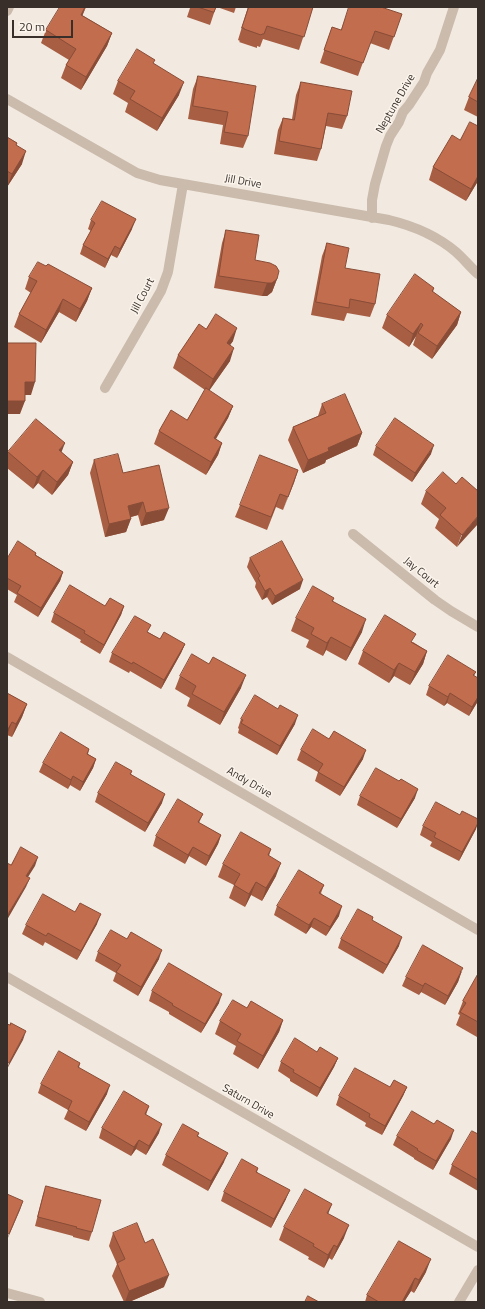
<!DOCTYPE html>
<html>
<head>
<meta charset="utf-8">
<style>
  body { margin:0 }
  #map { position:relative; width:485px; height:1309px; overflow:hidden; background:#f2eae0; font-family:"Titillium Web",sans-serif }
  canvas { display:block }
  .frame { position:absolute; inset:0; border:8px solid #392f2a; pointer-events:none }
  .scale { position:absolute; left:12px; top:20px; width:61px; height:18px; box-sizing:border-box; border:2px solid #392f2a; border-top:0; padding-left:5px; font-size:12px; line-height:14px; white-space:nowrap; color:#392f2a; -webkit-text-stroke:3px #faf4ec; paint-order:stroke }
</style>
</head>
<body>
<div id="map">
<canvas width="485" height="1309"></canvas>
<div class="frame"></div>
<div class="scale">20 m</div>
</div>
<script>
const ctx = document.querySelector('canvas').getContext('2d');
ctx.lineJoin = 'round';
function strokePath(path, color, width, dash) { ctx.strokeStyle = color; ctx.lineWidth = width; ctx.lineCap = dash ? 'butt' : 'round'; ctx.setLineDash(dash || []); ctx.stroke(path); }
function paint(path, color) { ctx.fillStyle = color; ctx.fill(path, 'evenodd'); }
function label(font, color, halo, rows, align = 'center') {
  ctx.font = font + ' "Titillium Web",sans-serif'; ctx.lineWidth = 3; ctx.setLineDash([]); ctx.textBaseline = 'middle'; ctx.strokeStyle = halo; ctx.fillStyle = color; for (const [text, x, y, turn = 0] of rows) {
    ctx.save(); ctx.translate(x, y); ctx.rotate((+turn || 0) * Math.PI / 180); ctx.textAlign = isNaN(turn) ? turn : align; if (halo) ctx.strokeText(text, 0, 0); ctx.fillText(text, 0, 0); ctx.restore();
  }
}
strokePath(new Path2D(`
  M7,11L9,7
  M7,99L137,173L160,180L389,220C414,226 436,235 456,252C464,259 470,267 478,274
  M372,218V200L375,184L386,146L390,136L399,122L403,112L409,105L424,82L427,73L440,50L454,7
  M105,388L161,291L168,272L183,184
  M353,534L435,600L451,611L478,627
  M7,657L478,930
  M7,977L478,1247
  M7,1293L40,1302
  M459,1302L478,1270`), '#cbbbac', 10);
paint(new Path2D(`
  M86,7L82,15L112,33L107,46L81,90L61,78L66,65L69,60L41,43L46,30Z
  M187,7H216L210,25L187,17L190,8Z
  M217,7H236L234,13Z
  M248,7H313L299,50L263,39L260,47L257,46V48L239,42L240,41L238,40Z
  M402,14L389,50L370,43L358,76L320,63L332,27L341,30Z
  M154,64L179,95L157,131L125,112L128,103L113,94L118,81Z
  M198,76L248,136L243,148L220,144L223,125L188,119L193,89Z
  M478,78V117L464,110L469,97Z
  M301,82L347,116L342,129L326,126L321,149L317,161L274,154L278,130L283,118L292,119L296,95Z
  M7,137L17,143L16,145L22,164L7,187Z
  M460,140L478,181L466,201L429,180L433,167Z
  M91,220L132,229L117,258L111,255L105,268L80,254L83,245L91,231L88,229Z
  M226,230L255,260L277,279L272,292L267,296H262L214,288L222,243Z
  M327,243L345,268L375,304L370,317L347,313L344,321L311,315L322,256Z
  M46,266L92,288L87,301L76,322L59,312L41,343L14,327L19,314L31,293L25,289L29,277Z
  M434,288L433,292L461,312L457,325L432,359L413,345L416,336L409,347L382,328L387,315Z
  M206,329L233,341L230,345V361L209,391L233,406L228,418L216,439L222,443L218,455L206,475L154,444L159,431L187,420L205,390L173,368L178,355Z
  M322,404L362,433L357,446L326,460L325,463L303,473L288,440L293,427L318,416Z
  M376,446L431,454L412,482L373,455Z
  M8,452H61L73,462L68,475L52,495L38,483L33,489L7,468V455Z
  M94,460L123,473L164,520L141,526L138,515L131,517L126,532L105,537L90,473Z
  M298,470L283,510L276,507L267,530L235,517L240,505Z
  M456,484L478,491L457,547L435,528L439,519L421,504L426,491Z
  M36,553V555L63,572L60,581L38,617L14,602L17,595L7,589V559Z
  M250,558L300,589L272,605L267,597L262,600L255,587L256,583L247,567Z
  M334,598L333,601L362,632L346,661L326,650L323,656L306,647L309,640L291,631L296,618Z
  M105,606H124L121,615L100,654L80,642L81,640L51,622L54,613Z
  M148,632L160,639L185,644L181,653L161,689L130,671L129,673L109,662L112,653Z
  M413,642L427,651L423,664L410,685L394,676L389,683L358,664L363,651Z
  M476,672L474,676L478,678V701L469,716L447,703L444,706L426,695L429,686Z
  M180,676L241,688L220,725L187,706L190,698L175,689Z
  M7,693L27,704L22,717L12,737L7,735Z
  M241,719L295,724L277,755L238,733L239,729L238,728Z
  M89,749L88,754L96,759L93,768L80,791L70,785L68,789L39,772L43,763Z
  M301,750L363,759L340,796L315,781L318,772L297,760Z
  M132,771L131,774L162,803L145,832L95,802L98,793Z
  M360,796L415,798L397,828L357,805Z
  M203,814L199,823L221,835L218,844L206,866L189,856L185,864L153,846L156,836Z
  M423,826L476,829L459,861L430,846L432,842L420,835Z
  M271,849L269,856L276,876L262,901L251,895L245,907L229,898L234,885L218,877L223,864Z
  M324,885L321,893L339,916L326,936L311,927L306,934L274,915L277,906Z
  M372,920L399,946L383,974L338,948L341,939Z
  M97,924L77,960L45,942L43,946L22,934L26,925Z
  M98,952L159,959L138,996L113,981L116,973L95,961Z
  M461,972L458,982L445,1005L421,992L419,995L402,986L406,977Z
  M478,974V1036H477V1037L456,1025L460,1015L458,1014L463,1001Z
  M152,991L219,1003L201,1033L169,1014V1012L149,1001Z
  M247,1008L283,1020L279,1032L258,1069L233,1054L236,1046L215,1034L220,1021Z
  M317,1052L338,1058L334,1067L317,1097L290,1081V1079L278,1071L281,1062Z
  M80,1063L79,1068L107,1094L86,1131L64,1119L68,1110L38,1093L41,1084Z
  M390,1087H407L403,1096L382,1135L365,1126L366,1123L336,1105L339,1096Z
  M149,1106L146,1115L159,1133L146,1155L136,1149L131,1156L99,1138L102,1128Z
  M199,1133L198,1136L224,1162L208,1191L162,1165L166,1155Z
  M478,1134V1191L449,1174L452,1165Z
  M397,1136L451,1139L433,1170L414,1159V1158L393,1145Z
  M258,1168L257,1172L286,1199L271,1228L221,1201L224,1192Z
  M46,1186L92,1232L89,1241L73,1237V1236L35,1226L43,1195Z
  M328,1214L344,1238L332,1260L329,1258L324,1268L308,1259L309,1257L279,1240L284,1227Z
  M113,1233L164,1287L129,1302H124L112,1276L117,1264L109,1246Z
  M426,1272L414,1293L411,1291L404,1302H365L367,1295Z`), '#a75e43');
paint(new Path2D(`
  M86,7L81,19V15Z
  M112,33L107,46L81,90L86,77Z
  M184,82L179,95L157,131L162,118Z
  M26,151L22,164L7,187L12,174Z
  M478,176V181L466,201L471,189Z
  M136,219L132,229L117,258L120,249Z
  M115,246L111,255L105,268L108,259Z
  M277,279L272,292L267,296H262L267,283Z
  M92,288L87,301L76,322L80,309Z
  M63,299L59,312L41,343L46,330Z
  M461,312L457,325L432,359L437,346Z
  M421,323L416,336L409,347L413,334Z
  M237,328L233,341L222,356L227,343Z
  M234,348L230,361L208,392L213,379Z
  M25,382H35L31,395H21Z
  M7,401H25L20,414H7Z
  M233,406L228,418L209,450L214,438Z
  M362,433L357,446L326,460L325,463L303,473L308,460L328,448Z
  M65,443L60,456L59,450Z
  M222,443L218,455L206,475L211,462Z
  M434,445L431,454L412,482L415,473Z
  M73,462L68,475L52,495L57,482Z
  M43,470L38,483L33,489L37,477Z
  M298,470L294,483L283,510L288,497Z
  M143,502L138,515L123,519L128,506Z
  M169,508L164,520L141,526L146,513Z
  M478,516V524L457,547L462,535Z
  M131,519L126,532L105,537L109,524Z
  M63,572L60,581L38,617L41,608Z
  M303,580L300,589L272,605L275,596Z
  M270,588L267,597L262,600L265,591Z
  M124,606L121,615L100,654L104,645Z
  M366,619L362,632L346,661L351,648Z
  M331,637L326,650L323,656L327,643Z
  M185,644L181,653L161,689L164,680Z
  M427,651L423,664L410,685L415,672Z
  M399,663L394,676L389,683L394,670Z
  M246,675L241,688L220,725L224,712Z
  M450,693L447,703L444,706L448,697Z
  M478,697V701L469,716L472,707Z
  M27,704L22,717L12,737L16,724Z
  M298,715L295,724L277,755L280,746Z
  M12,722L7,735V731Z
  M366,750L363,759L340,796L344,787Z
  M96,759L93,768L80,791L83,782Z
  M73,776L70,785L68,789L71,780Z
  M418,789L415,798L397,828L401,819Z
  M165,794L162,803L145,832L148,823Z
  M478,823L476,829L459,861L462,852Z
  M221,835L218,844L206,866L209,856Z
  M193,847L189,856L185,864L188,855Z
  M38,857L35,866L23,885L26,876Z
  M281,863L276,876L262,901L266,888Z
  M30,878L26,887L7,920L8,914Z
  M256,882L251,895L245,907L249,894Z
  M342,906L339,916L326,936L330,927Z
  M101,914L97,924L77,960L81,951Z
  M314,918L311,927L306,934L309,925Z
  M402,937L399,946L383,974L387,965Z
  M162,950L159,959L138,996L141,987Z
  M463,968L458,982L445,1005L448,996Z
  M425,983L421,992L419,995L423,986Z
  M222,994L219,1003L201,1033L205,1024Z
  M283,1020L279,1032L258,1069L263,1056Z
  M26,1031L23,1040L7,1069L9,1063Z
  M338,1058L334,1067L317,1097L320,1088Z
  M110,1085L107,1094L86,1131L89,1122Z
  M407,1087L403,1096L382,1135L385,1126Z
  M162,1124L159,1133L146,1155L149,1146Z
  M454,1130L451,1139L433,1170L436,1161Z
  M139,1140L136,1149L131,1156L134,1147Z
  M228,1153L224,1162L208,1191L211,1181Z
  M290,1190L286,1199L271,1228L274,1219Z
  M23,1201L20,1210L7,1240L9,1234Z
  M332,1204L327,1217V1213Z
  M349,1225L344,1238L332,1260L337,1247Z
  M334,1245L329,1258L324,1268L328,1255Z
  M431,1259L426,1272L414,1293L419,1280Z
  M169,1275L164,1287L129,1302H125L129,1291Z
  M415,1278L411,1291L404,1302H402Z`), '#884c37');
const building = new Path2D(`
  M60,7H85L81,15L112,33L86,77L66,65L76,49L46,30Z
  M198,7H216L214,12Z
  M249,7H313L304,37L267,26L264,34H262L261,35L244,29V28H242Z
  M349,7H381L402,14L394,37L375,31L363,63L324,50L332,27L341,30Z
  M137,49L155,60L153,63L184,82L162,118L130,99L135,91L118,81Z
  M198,76L256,86L248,136L224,132L228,112L193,106Z
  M478,78V102L469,97Z
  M301,82L352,91L347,116L328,113L321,149L279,141L283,118L294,120Z
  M470,122L478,126V176L471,189L433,167L452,135L460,140Z
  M7,137L17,143L16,145L26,151L12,174L7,171Z
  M102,201L136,219L120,249L115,246L108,259L83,245L95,223L91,220Z
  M226,230L259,235L255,260L270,263L276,266L279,271L277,279L272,283H267L219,276Z
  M327,243L349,248L345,268L380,274L375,304L350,299L349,308L316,302Z
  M38,262L46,266L48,264L92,288L80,309L63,299L46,330L19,314L37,281L29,277Z
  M415,274L434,288L432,291L461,312L437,346L418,333L423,325L421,323L413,334L387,315Z
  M216,314L237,328L227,343L234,348L213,379L178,355L199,324L206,329Z
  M7,343H36L35,382H25V401H7Z
  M206,388L233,406L214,438L222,443L211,462L159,431L171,410L187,420Z
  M345,394L362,433L328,448L329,451L308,460L293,427L326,413L322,404Z
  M395,418L434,445L415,473L376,446Z
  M36,419L65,443L59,450L73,462L57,482L43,470L37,477L8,452Z
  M118,454L123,473L159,465L169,508L146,513L143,502L128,506L131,519L109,524L94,460Z
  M260,455L298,470L288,497L280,494L271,517L240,505Z
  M443,472L456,484L462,477L478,491V516L462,535L440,515L446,508L426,491Z
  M18,541L36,553L35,555L63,572L41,608L17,593L21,586L7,578V559Z
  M282,541L303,580L275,596L270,588L265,591L258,578L260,576L250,558Z
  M70,585L105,606L110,598L124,606L104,645L84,633L85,631L54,613Z
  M313,586L334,598L332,601L366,619L351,648L331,637L327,643L311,634L314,628L296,618Z
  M385,615L416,634L411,642L427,651L415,672L399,663L394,670L363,651Z
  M135,616L151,625L147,632L160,639L164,632L185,644L164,680L133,662L132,664L112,653Z
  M192,654L209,664L213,657L246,675L224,712L192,694L196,686L180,676Z
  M448,655L476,672L473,675L478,678V697L472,707L450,693L448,697L429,686Z
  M7,693L27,704L16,724L12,722L7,731Z
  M255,695L278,709L280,705L298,715L280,746L241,723L243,720L241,719Z
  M313,729L329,739L334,731L366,750L344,787L318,772L323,764L301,750Z
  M61,732L89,749L87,754L96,759L83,782L73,776L71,780L43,763Z
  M116,762L132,771L130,774L165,794L148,823L98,793Z
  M376,768L399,781L401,779L418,789L401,819L360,796Z
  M178,799L203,814L198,822L221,835L209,856L193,847L188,855L156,836Z
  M436,802L460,815L462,811L478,819V823L462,852L434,837L436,833L423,826Z
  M241,832L271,849L268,855L281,863L266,888L256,882L249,894L234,885L240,874L223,864Z
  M21,847L38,857L26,876L30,878L8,914L7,913V863L11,865Z
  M299,870L324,885L319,893L342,906L330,927L314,918L309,925L277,906Z
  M43,894L75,912L80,903L101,914L81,951L48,933L46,936L26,925Z
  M358,909L373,917L372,920L402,937L387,965L341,939Z
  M111,930L127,939L131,932L162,950L141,987L116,972L121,965L98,952Z
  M423,945L463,968L460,972H461L448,996L425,983L423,986L406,977Z
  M169,963L222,994L205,1024L172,1005L173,1004L152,991Z
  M478,974V1022L460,1012L466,1003L463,1001Z
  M233,1000L247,1008L251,1001L283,1020L263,1056L237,1041L241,1034L220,1021Z
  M11,1023L26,1031L9,1063L7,1062V1024L10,1025Z
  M295,1038L317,1052L320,1047L338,1058L320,1088L293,1072L294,1070L281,1062Z
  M59,1051L80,1063L78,1067L110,1085L89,1122L68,1110L72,1101L41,1084Z
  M355,1068L390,1087L394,1080L407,1087L385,1126L369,1117L370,1114L339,1096Z
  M124,1091L149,1106L145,1114L162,1124L149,1146L139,1140L134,1147L102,1128Z
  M412,1111L434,1124L437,1120L454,1130L436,1161L417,1150L418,1149L397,1136Z
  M183,1124L199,1133L197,1136L228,1153L211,1181L166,1155Z
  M472,1131L478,1134V1180L452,1165Z
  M242,1159L258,1168L256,1172L290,1190L274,1219L224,1192Z
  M46,1186L101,1200L92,1232L76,1228L77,1227L38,1217Z
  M305,1189L332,1204L327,1213L349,1225L337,1247L334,1245L328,1255L313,1246L314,1244L284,1227Z
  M7,1194L23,1201L9,1234L7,1233Z
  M137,1223L145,1243L153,1239L169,1275L129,1291L117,1263L125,1259L113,1233Z
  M399,1241L431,1259L419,1280L415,1278L402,1302H379L367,1295Z
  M308,1296L319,1302H305Z`);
paint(building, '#c26d4e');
strokePath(building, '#884c37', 1);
label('11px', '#392f2a', '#faf4ec', [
  ["Neptune Drive",396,104,-60],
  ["Jill Drive",243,182,10],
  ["Jill Court",143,296,-62],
  ["Jay Court",421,573,39],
  ["Andy Drive",249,783,30],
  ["Saturn Drive",248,1102,30]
]);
</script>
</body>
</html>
